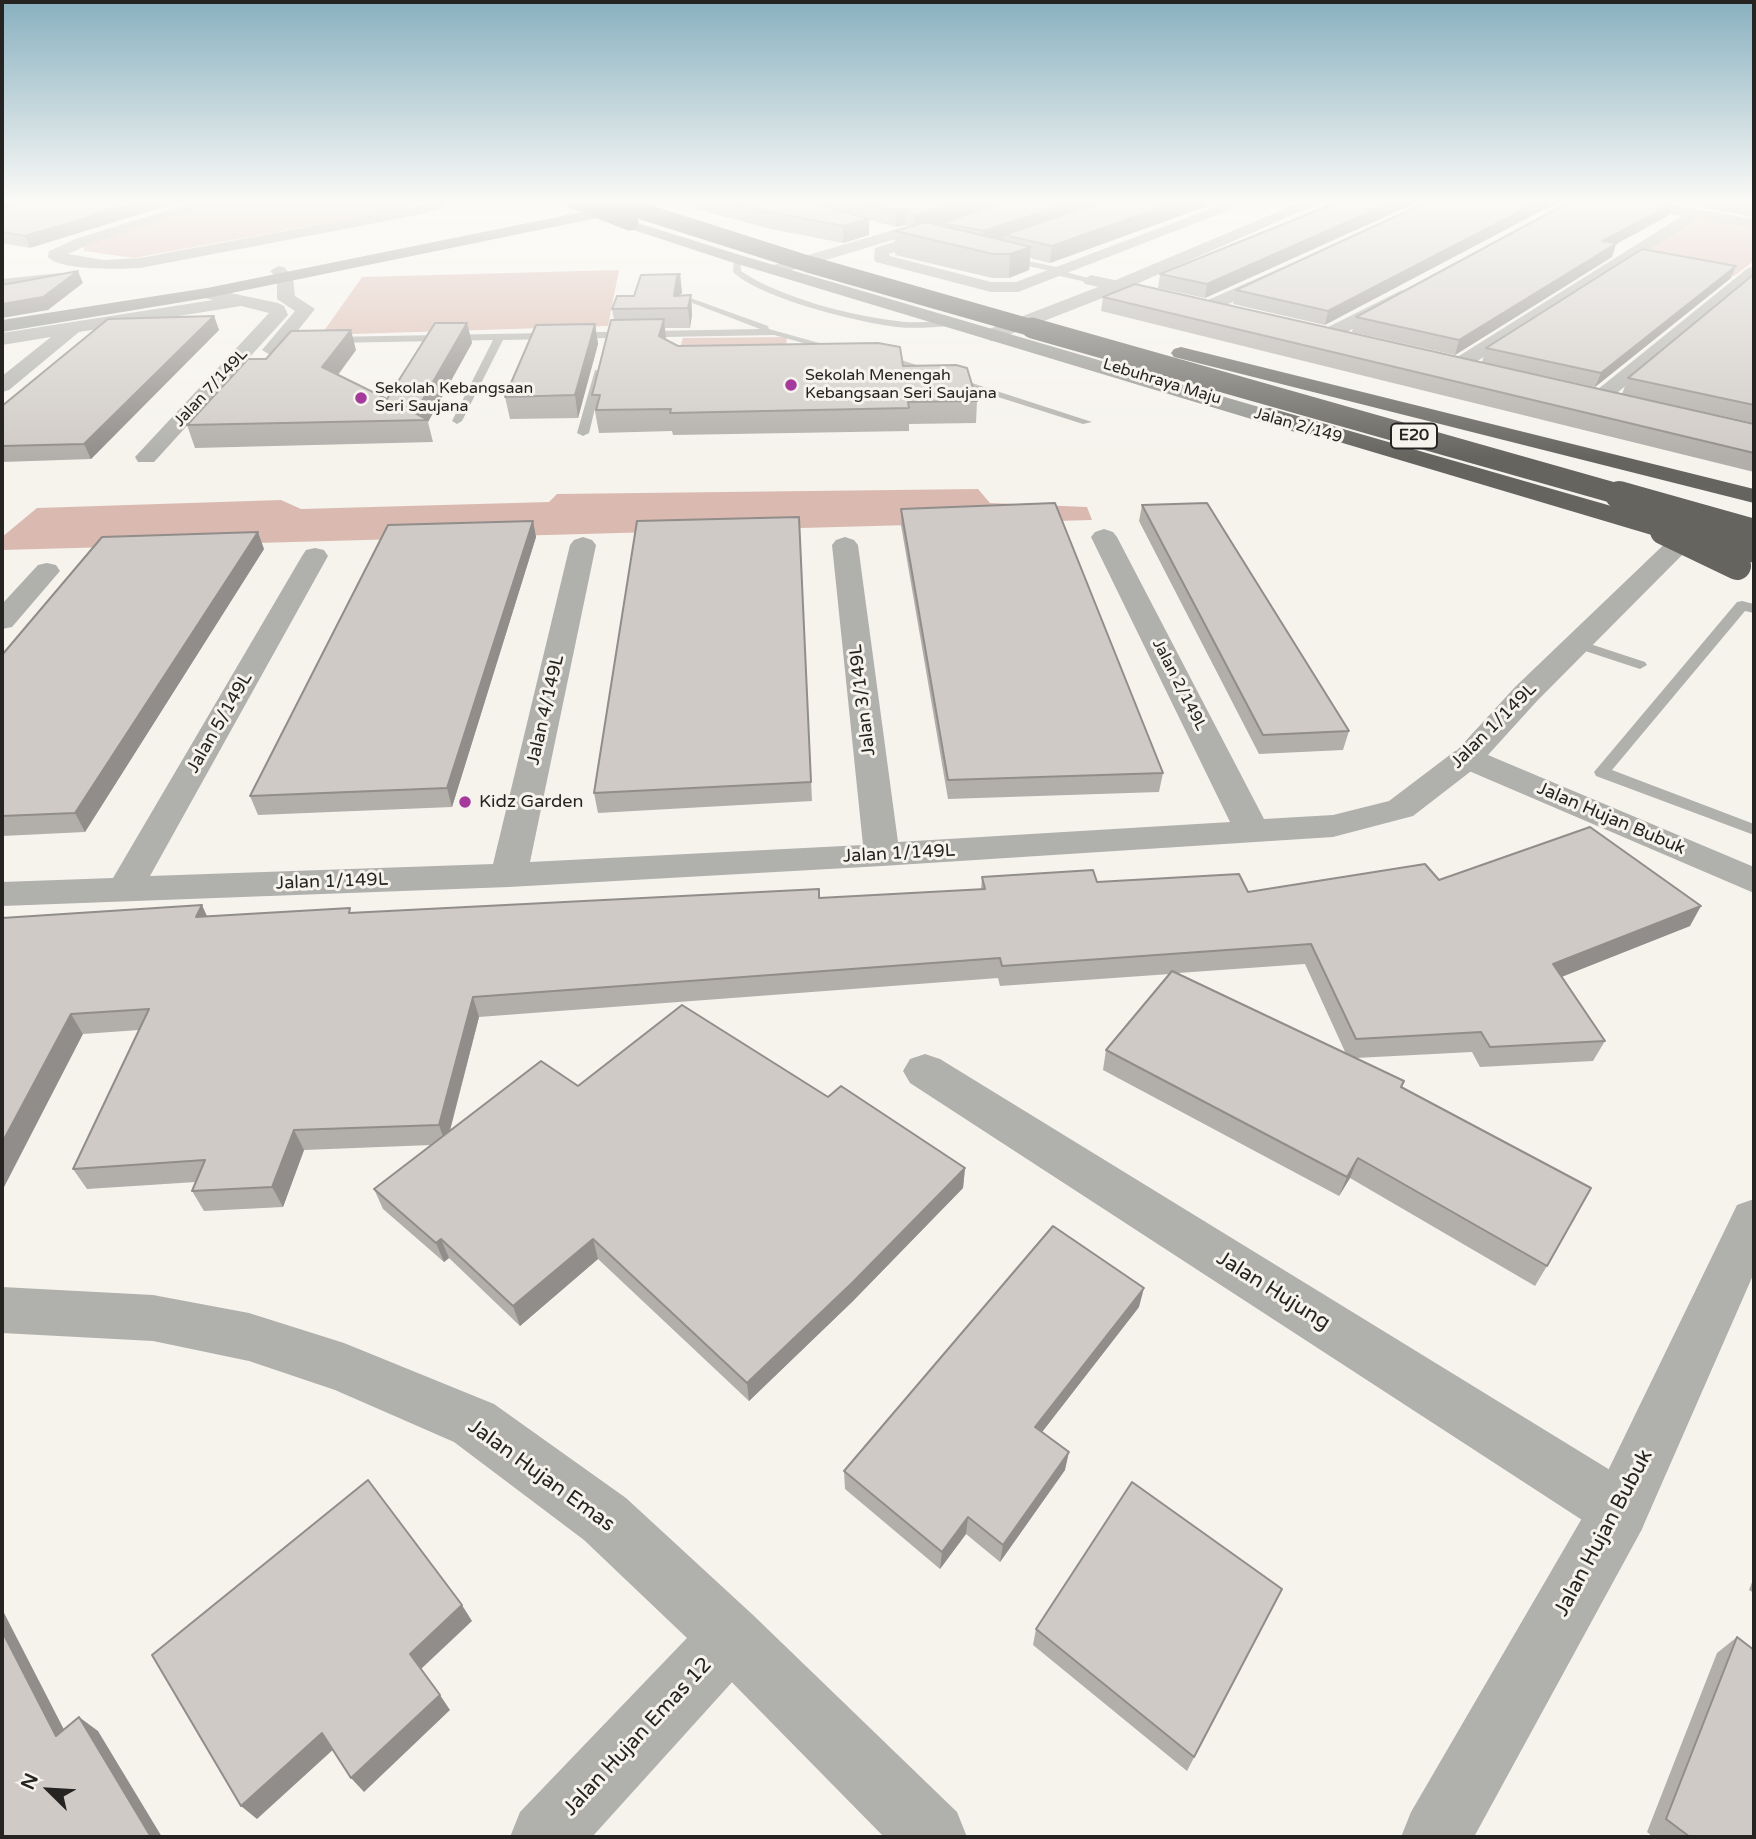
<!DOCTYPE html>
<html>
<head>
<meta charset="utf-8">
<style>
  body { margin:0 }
  #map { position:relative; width:1756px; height:1839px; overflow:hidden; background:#f6f3ed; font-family:"Varela Round",sans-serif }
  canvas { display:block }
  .frame { position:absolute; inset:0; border:4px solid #252422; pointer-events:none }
  .north { position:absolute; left:14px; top:1755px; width:70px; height:70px; -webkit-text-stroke:5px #f6f3ed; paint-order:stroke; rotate:294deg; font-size:19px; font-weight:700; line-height:28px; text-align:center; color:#252422 }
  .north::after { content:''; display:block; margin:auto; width:24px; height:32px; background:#252422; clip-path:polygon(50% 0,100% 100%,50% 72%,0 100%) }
</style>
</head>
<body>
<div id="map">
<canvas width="1756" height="1839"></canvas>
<div class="frame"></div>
<div class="north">N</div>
</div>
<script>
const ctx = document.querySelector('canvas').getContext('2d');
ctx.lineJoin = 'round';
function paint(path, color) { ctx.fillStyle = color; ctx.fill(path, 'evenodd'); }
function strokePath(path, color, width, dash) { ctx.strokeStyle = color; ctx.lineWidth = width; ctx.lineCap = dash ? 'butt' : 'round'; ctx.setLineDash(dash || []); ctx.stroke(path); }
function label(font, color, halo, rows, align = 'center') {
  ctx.font = font + ' "Varela Round",sans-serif'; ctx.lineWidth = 6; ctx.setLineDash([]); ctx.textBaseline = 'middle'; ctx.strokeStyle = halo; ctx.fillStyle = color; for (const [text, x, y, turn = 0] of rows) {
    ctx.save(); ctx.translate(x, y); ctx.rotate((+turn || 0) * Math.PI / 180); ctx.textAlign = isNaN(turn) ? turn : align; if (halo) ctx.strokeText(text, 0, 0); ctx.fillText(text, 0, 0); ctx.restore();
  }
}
paint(new Path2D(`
  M226,200H421L423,202L409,208L134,258L84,251V245Z
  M1700,218L1754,227V261L1734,276L1636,259Z
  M619,270L608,326L321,335L362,277Z
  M787,337L785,355H678L683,338Z
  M978,489L990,503L1087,507L1092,520L2,550V537L37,508L281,500L301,509L549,502L557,494Z`), '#dabab0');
paint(new Path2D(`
  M1191,200H1207L1234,207L1230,209Z
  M1004,256L1066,269V272L1095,280L1091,283L1055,275V272L1001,260Z
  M734,257H740L741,271C781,298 849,315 897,321C915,324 934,321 952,320L957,323L952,326C934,327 915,329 897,327C857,322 762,299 733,272Z
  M682,295L768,326L769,329L848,351L843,354L774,335L503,340L462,421L457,424L452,421L493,340L330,343L325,340L330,337L760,329L682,299Z
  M879,356L898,359L1092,422L1083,424L894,364L876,361V357Z
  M595,370L604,372L589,433L583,436L577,433Z
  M1742,601L1754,604V613L1745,611L1612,770L1754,824V835L1596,776L1594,772L1737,602Z
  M1578,640L1645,662L1647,665L1640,669L1573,647L1571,644Z`), '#b0b0ad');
paint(new Path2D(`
  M201,200H225L90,244L68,254L104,260L140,258L420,206L435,200H449L445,207L423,214L140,268C120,269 61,271 48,257L49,251L78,238Z
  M1026,200H1049L889,254L890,256L991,282H1016L1234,200H1255L1018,292H991L876,262L874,259L875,248Z
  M1606,200H1641L1754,219V228L1698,219L1465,369H1451L1448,365L1451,361L1682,216L1613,204Z
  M904,227L909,229L912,232L909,235L776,275L768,270L770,266Z
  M278,266L284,267L293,277L295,296L315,309L279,354L272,356L262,350L295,311L277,299V278L270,271Z
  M1754,267V280L1606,402H1592L1589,398L1592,394L1748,268Z
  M1281,268L1289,273L1287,277L1213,311L1207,312L1198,307L1201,303Z
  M60,273L68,278L66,282L2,289V279Z
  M1091,275L1165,291L1168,295L1159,300L1085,284L1082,280Z
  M207,288L278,303L284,306L288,315L154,462H138L135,457L269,313L241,306L79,332L9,390L2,392V376L51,337L2,345V333L213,300L201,297L198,293Z
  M1402,290L1411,295L1408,299L1334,339L1327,341L1318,335L1320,331Z
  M1104,529L1113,532L1117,537L1264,819L1333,815L1389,801L1455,751L1467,748L1479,751L1484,758L1479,765L1413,816L1333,837L882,866L509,887L2,906V882L113,878L302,556L306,550L315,548L324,550L328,556L150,876L493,864L570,545L574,540L583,537L592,540L596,545L530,862L863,845L832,545L836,540L845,537L854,540L858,545L898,842L1230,822L1091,537L1095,532Z
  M47,563L56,565L60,571L12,627L2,629V604L38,565Z
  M925,1054L940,1059L1641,1489L1649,1510L1641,1531L1620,1539L1599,1531L910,1083L903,1071L910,1059Z
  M731,1606L753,1615L762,1637L753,1659L592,1837H510L520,1812L709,1615Z`), '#b0b0ad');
paint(new Path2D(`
  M1306,200H1326L1123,290L998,339L991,341L982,335L984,331L1111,282Z
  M1685,530L1694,533L1698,538L1694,543L1537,701L1488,755L1754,867V893L1455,765L1450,758L1515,687L1676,533Z
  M1754,1199V1273L1641,1531L1474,1837H1401L1411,1812L1599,1489L1737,1205Z
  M2,1287L153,1295L249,1313L344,1343L494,1404L626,1498L753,1615L957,1812L967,1837H884L709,1659L584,1540L454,1442L335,1390L249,1361L153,1341L2,1333Z`), '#b0b0ad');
paint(new Path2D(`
  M556,200H577L625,219L743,256L1317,424L1320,429L1317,434H1301L731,262L597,218L207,298L2,332V320L207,288L582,212Z`), '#90908c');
paint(new Path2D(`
  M1181,347L1754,489V503L1174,357L1171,353L1174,349Z
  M1270,408L1754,547V563L1655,536L1262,419L1259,414L1262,409Z`), '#65645f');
strokePath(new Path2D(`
  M573,200L630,222
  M607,200L808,264L1039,330`), '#65645f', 17);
strokePath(new Path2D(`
  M1032,328L1625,496`), '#65645f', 21);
strokePath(new Path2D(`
  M1619,495L1754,533
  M1664,531L1737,566`), '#65645f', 28);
paint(new Path2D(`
  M27,200L30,248L2,243V208Z
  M665,200H1208L1207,206L1050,263L1030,258L1029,270L1009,278H992L895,255V231L908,227L905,225L896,227L869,220V235L843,243L766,228Z
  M1336,200H1422L1205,298L1158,288L1160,274L1337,203Z
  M1431,200L1325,325L1233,304L1236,290Z
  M1659,200H1754V217Z
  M1673,204L1668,216L1616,244L1612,257L1455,355L1352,332L1356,317Z
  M680,274L682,293L679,296L691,295L692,315L690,328H665L666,340L678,346L903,366L977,401L976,423L909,424V431L673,435L672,431L599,433L592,395L614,320L612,309L634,296Z
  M1754,274V423L1622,394L1628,378Z
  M1731,278L1595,387L1482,362L1486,348Z
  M1103,297L1754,424V472L1101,311Z
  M214,316L219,330L91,459L2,462V406Z
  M467,323L472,343L428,422L433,442L195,448L187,425L266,359L356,350L338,375L387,399Z
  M595,324L598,344L578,418L510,419L505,397Z
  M1142,505L1349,731L1343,750L1259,754L1139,521Z
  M901,509L1163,773L1159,792L948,799L901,525Z
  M799,517L812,801L598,813L594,793Z
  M533,521L536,537L452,807L258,815L250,796Z
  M264,549L85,832L2,836V655Z
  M982,877L1097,882L1248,892L1439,880L1690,926L1562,976L1605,1041L1593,1061L1480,1067L1472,1052L1356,1058L1402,1087L1547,1266L1535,1286L1350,1178L1339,1196L1103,1070L1106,1050L1170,974L1000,986L998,978L479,1017L450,1131L578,1086L828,1097L965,1168L963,1188L853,1301L749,1401L598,1259L520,1326L449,1258L444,1262L383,1209L374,1189L431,1145L304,1150L283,1207L204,1211L192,1191L196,1182L87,1189L73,1169L139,1030L83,1034L2,918L207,917L819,898L981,889ZM1305,964L1346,1054L1178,973Z
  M1139,1307L1042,1432L1065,1470L1000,1562L966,1534L940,1569L845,1489L844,1471Z
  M1754,1577V1593L1749,1590Z
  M1282,1589L1187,1771L1033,1645L1036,1629Z
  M1737,1637L1754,1837H1653L1647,1832L1717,1653Z`), '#b2aeaa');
paint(new Path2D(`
  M2,200H26L2,208Z
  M145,200H186L30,248L25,236Z
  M967,200H1016L942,223V224L914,233L915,216Z
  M1078,200H1124L1004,235L1003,241L983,248L984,231Z
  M1181,200H1208L1207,206L1050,263L1052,246Z
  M1397,200H1422L1205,298L1207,284Z
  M1542,200H1562L1325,325L1328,311Z
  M1673,204L1668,216L1616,244L1612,257L1455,355L1459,340L1602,241Z
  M906,209L905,225L896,227V211Z
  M869,219V235L843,243V226Z
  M1031,247L1029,270L1009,278L1010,254Z
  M1736,266L1731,278L1595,387L1601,373Z
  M78,271L83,283L48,310L2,318V304Z
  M680,274L682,293L678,296H674L677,277Z
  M691,295L692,315L690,328L688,308Z
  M214,316L219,330L91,459L84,444Z
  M664,319L666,340L659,336Z
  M467,323L472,343L428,422V420L415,413Z
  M595,324L598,344L578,418L575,395Z
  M351,330L356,350L328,388L322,367Z
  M533,521L536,537L452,807L447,788Z
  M258,532L264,549L85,832L75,813Z
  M202,905L211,925L196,917Z
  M1701,906L1690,926L1544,984L1553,964Z
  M473,997L479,1017L446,1145L439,1125Z
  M71,1014L83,1034L2,1191V1143Z
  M294,1130L304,1150L283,1207L272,1187Z
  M1358,1158L1350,1178L1339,1196L1347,1177Z
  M965,1168L963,1188L853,1301L749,1401L747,1383Z
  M441,1239L449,1258L444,1262L436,1243Z
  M593,1239L598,1259L520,1326L513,1306Z
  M1144,1288L1139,1307L1032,1445L1035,1427Z
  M1069,1452L1065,1470L1000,1562L1003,1545Z
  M968,1517L966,1534L940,1569L942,1552Z
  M462,1605L472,1621L421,1669L410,1654Z
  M2,1609L75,1751L56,1736L2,1631Z
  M440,1695L450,1710L364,1792L351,1778Z
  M79,1717L98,1731L162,1837H151Z
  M322,1733L336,1747L257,1819L241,1806Z`), '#918d8b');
const building = new Path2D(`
  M27,200H145L25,236L2,232V208Z
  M723,200H803L869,219L843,226L765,211Z
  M854,200H967L915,216L906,209L896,211Z
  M1010,200H1078L984,231L942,223Z
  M1107,200H1181L1052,246L1004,235Z
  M1343,200H1397L1207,284L1160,274Z
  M1431,200H1542L1328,311L1236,290Z
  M1573,200H1653L1673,204L1602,241L1617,243L1459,340L1356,317Z
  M1736,200H1754V204Z
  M926,222L1031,247L1010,254H993L895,231Z
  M1642,249L1736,266L1601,373L1486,348Z
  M78,271L43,297L2,304V285Z
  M680,274L677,277L674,296L691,295L688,308L612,309L617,296H634L641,275Z
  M1754,274V405L1628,378Z
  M1135,284L1754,424V453L1103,297Z
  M214,316L84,444L2,446V406L108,319Z
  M664,319L659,336L678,346L878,343L900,347L903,366L956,365L967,368L977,401L908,402L909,408L670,413L671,409L596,410L600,395H592L611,320Z
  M435,323H467L415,413L428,420L187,425L248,359H266L291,331L351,330L322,367L387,399Z
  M595,324L575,395L505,397L536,325Z
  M1055,503L1163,773L948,780L901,509Z
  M1207,503L1349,731L1263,735L1142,505Z
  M799,517L811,782L594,793L637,521Z
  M533,521L447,788L250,796L388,525Z
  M258,532L75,813L2,816V655L102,537Z
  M1590,827L1701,906L1553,964L1605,1041L1490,1047L1481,1032L1356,1039L1311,944L1002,966L1000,958L473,997L439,1125L294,1130L272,1187L192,1191L205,1160L73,1169L149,1009L71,1014L2,1143V918L202,905L196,917L350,908L349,913L819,889V898L985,889L982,877L1093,870L1097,882L1239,874L1248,892L1425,864L1439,880Z
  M1172,971L1404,1081L1401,1087L1591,1188L1547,1266L1358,1158L1347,1177L1106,1050Z
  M682,1005L828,1097L841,1086L965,1168L853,1282L747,1383L593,1239L513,1306L441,1239L436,1243L374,1189L541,1061L578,1086Z
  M1053,1226L1144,1288L1035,1427L1069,1452L1003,1545L968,1517L942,1552L844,1471Z
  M368,1480L462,1605L410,1654L440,1695L351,1778L322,1733L241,1806L152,1655Z
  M1132,1482L1282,1589L1194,1757L1036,1629Z
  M2,1631L56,1736L79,1717L151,1837H2Z
  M1737,1637L1754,1650V1837H1690L1666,1819Z`);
paint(building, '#cfcac6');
strokePath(building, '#918d8b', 2);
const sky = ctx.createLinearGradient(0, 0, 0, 458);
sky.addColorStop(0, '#88b0bf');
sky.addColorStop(0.44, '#fbfaf7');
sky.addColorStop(1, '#fbfaf700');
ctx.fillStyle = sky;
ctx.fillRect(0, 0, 1756, 458);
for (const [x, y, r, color] of [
  [791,385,7,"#a43a9c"],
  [361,398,7,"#a43a9c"],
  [465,802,7,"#a43a9c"]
]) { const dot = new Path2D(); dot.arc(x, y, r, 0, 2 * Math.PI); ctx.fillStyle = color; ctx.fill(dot); strokePath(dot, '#f6f3ed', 2.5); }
label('16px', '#252422', '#f6f3ed', [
  ["Sekolah Menengah",805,376],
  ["Kebangsaan Seri Saujana",805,394],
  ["Sekolah Kebangsaan",375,389],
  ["Seri Saujana",375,407]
], 'left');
label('16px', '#252422', '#f6f3ed', [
  ["Lebuhraya Maju",1162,382,17],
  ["Jalan 7/149L",211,388,-47],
  ["Jalan 2/149",1298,426,16],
  ["Jalan 2/149L",1179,685,63]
]);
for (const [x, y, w] of [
  [1414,436,46]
]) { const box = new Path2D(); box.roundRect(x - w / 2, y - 12.5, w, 25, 5); ctx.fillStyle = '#f6f3ed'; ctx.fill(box); strokePath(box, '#252422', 2); }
label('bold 16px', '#252422', null, [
  ["E20",1414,436]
]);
label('18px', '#252422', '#f6f3ed', [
  ["Jalan 3/149L",863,700,-97],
  ["Jalan 4/149L",546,710,-77],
  ["Jalan 5/149L",220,723,-60],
  ["Jalan 1/149L",1494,726,-45],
  ["Jalan Hujan Bubuk",1611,819,23],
  ["Jalan 1/149L",899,854,-3],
  ["Jalan 1/149L",332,882,-2]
]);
label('18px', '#252422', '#f6f3ed', [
  ["Kidz Garden",479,802]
], 'left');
label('21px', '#252422', '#f6f3ed', [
  ["Jalan Hujung",1273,1291,32],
  ["Jalan Hujan Emas",541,1476,36],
  ["Jalan Hujan Bubuk",1604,1533,-62],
  ["Jalan Hujan Emas 12",638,1737,-47]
]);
</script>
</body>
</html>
